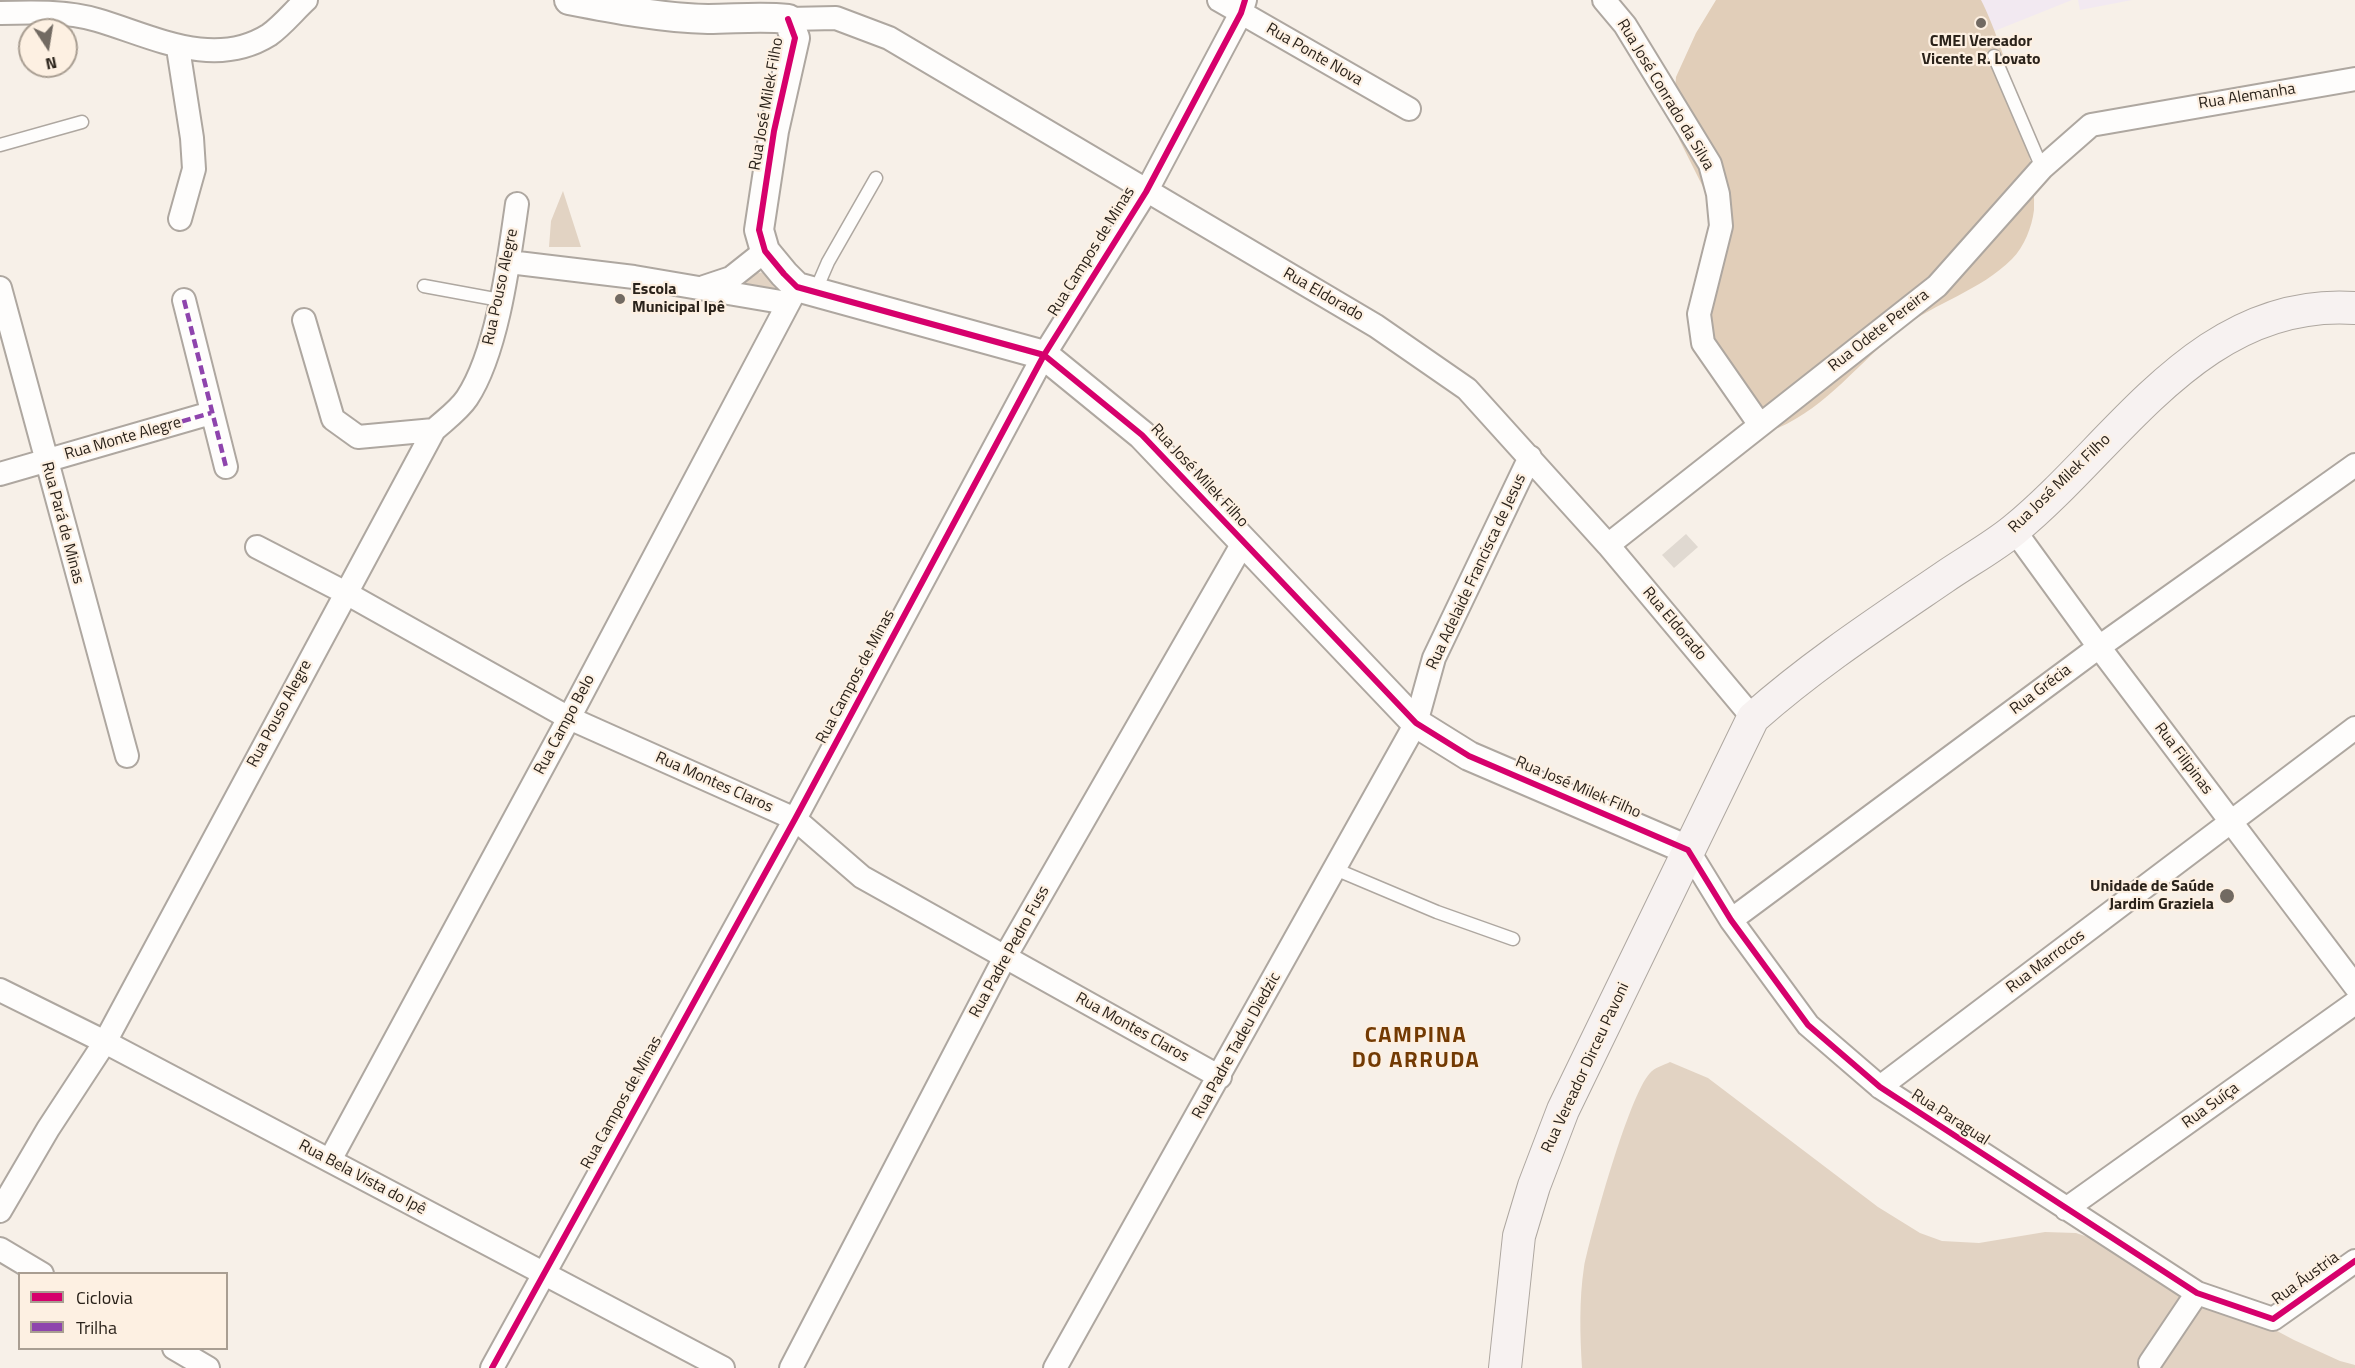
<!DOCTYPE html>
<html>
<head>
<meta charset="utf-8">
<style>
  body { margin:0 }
  #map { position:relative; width:2355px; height:1368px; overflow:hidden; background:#f7f0e8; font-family:"Titillium Web",sans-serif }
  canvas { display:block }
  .legend { position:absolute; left:18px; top:1272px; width:210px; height:78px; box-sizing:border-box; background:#fdf0e2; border:2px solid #a99e92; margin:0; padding:8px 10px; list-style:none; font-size:18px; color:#2a221a }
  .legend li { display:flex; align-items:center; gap:12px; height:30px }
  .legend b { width:30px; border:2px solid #a99e92 }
  .north { position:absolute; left:18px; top:18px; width:60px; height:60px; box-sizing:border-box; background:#fdf0e2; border:2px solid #a99e92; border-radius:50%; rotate:168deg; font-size:16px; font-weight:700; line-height:24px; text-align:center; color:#2a221a }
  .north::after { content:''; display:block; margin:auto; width:21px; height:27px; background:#726a62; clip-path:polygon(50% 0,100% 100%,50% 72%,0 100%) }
</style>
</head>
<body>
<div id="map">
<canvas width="2355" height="1368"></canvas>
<ul class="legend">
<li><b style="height:8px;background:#d6006c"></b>Ciclovia</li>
<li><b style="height:8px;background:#8e44ad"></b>Trilha</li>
</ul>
<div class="north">N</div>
</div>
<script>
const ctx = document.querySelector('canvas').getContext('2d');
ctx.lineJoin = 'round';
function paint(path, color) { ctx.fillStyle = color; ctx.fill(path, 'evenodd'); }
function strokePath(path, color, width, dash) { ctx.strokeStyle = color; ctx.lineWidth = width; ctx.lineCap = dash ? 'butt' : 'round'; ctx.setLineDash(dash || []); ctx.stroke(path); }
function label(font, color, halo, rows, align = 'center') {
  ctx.font = font + ' "Titillium Web",sans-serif'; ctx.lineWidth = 4.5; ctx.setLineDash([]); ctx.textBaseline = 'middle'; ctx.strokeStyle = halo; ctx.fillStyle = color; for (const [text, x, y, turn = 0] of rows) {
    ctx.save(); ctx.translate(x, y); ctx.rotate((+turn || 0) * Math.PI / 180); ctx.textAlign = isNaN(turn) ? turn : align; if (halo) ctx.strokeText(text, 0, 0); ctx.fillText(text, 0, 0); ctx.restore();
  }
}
paint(new Path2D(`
  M1939,0H2072L1957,46Z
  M2078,0H2132L2080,10Z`), '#f2e9f1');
paint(new Path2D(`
  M563,191L581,247H549L551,221Z
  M764,272L776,288L772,293L737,289L744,275Z
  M1670,1062L1708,1078L1878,1207L1920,1233L1942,1241L1979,1243L2045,1232L2076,1233L2121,1248L2294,1340L2340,1361L2355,1365V1368H1582C1580,1335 1579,1300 1584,1267C1591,1233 1629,1095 1650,1073C1654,1068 1664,1065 1670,1062Z`), '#e2d3c3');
paint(new Path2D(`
  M1716,0H1981C2004,44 2038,161 2034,210C2032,227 2024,247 2012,259C1980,291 1936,302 1901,329C1859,362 1828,406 1778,428L1748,399L1706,339L1712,217L1705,191L1679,139L1673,111L1676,77L1696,33Z`), '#e1ceb9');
paint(new Path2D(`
  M1686,534L1698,547L1674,568L1662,555Z`), '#e0d9d1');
const service = new Path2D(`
  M1994,56L2042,168
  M0,145L82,122
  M424,286L500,300
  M815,292L828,262L876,178
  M1335,869L1437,912L1513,939`);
const minor = new Path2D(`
  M1219,0L1409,109
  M1604,0L1625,25L1710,164L1718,194L1721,226L1699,314L1703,343L1760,425
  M0,13C30,12 67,11 97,20C152,36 213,70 269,35C282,26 294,11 306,0
  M788,19L836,18L889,38L1376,326L1467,389L1608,545L1753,718
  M178,48L192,138L194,169L180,219
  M509,262L634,277L787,303
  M704,287L731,278L765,251
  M0,288L127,756
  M184,300L226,467
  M304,320L333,419L358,437L434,430
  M0,474L211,413
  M2014,530L2099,647L2355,986
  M1608,545L1937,286L2042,168L2091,125L2355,79
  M257,547L346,593L569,718L795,819L862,877L1220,1077
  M1688,850L1731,920L1808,1025L1880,1087L2197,1293L2273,1319L2355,1261
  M1731,920L2099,647L2355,465
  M0,990L105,1042L723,1368
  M1880,1087L2355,728
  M330,1160L569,718L797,287
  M2066,1209L2355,1003
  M0,1211L48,1129L105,1042L434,430C445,420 459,410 467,398C498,351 509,259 517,204
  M0,1249L42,1274
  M174,1348L208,1368
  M2150,1363L2197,1293
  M492,1368L795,819L1044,355L1146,192L1241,13L1245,0
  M791,1368L1005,957L1243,543
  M1055,1368L1416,723L1434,658L1530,457`);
const tertiary = new Path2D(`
  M569,0C615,9 662,18 708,19C735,19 761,16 788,19L795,38L774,131L759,230L765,251L784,274L797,287L1044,355L1142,435L1416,723L1469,756L1688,850`);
const secondary = new Path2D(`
  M1505,1368L1519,1236L1534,1186L1563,1110L1753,718C1813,665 1877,623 1943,578C1966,562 1992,548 2014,530C2119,444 2200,297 2355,308`);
strokePath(service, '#aea7a0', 15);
strokePath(minor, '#aea7a0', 26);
strokePath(tertiary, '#aea7a0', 32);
strokePath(secondary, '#aea7a0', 34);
strokePath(service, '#fefdfc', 12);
strokePath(minor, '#fefdfc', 22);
strokePath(tertiary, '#fefdfc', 28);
strokePath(secondary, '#f7f2f1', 32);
strokePath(new Path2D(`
  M184,300L226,467
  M156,429L211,413`), '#8e44ad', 4.5, [9, 4.5]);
strokePath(new Path2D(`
  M788,19L795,38L774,131L759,230L765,251L784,274L797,287L1044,355L1142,435L1416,723L1469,756L1688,850L1731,920L1808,1025L1880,1087L2197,1293L2273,1319L2355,1261
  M492,1368L795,819L1044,355L1146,192L1241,13L1245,0`), '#d6006c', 6);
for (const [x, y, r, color] of [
  [1981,23,6,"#726a62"],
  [620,299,6,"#726a62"],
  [2227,896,8,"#726a62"]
]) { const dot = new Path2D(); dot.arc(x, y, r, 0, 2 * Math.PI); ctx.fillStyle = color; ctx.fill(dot); strokePath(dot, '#fdf0e2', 2); }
label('bold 16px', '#2a221a', '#fdf0e2', [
  ["CMEI Vereador",1981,42],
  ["Vicente R. Lovato",1981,60],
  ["Escola",632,290,"left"],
  ["Municipal Ipê",632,308,"left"],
  ["Unidade de Saúde",2214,887,"right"],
  ["Jardim Graziela",2214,905,"right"]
]);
label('16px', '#2a221a', '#fdf0e2', [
  ["Rua Ponte Nova",1314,55,30],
  ["Rua José Conrado da Silva",1665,95,59],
  ["Rua Alemanha",2247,97,-9],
  ["Rua José Milek Filho",767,104,-80],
  ["Rua Campos de Minas",1092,252,-58],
  ["Rua Pouso Alegre",501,287,-78],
  ["Rua Eldorado",1323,295,30],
  ["Rua Odete Pereira",1879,331,-38],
  ["Rua Monte Alegre",123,439,-16],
  ["Rua José Milek Filho",1199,476,47],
  ["Rua José Milek Filho",2060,484,-44],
  ["Rua Pará de Minas",62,523,75],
  ["Rua Adelaide Francisca de Jesus",1477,572,-65],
  ["Rua Eldorado",1674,624,50],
  ["Rua Campos de Minas",856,677,-62],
  ["Rua Grécia",2041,690,-37],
  ["Rua Pouso Alegre",280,714,-62],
  ["Rua Campo Belo",565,725,-62],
  ["Rua Filipinas",2183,759,53],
  ["Rua Montes Claros",714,783,24],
  ["Rua José Milek Filho",1578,788,23],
  ["Rua Padre Pedro Fuss",1010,952,-61],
  ["Rua Marrocos",2046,962,-37],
  ["Rua Montes Claros",1132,1028,29],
  ["Rua Padre Tadeu Diedzic",1237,1046,-61],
  ["Rua Vereador Dirceu Pavoni",1586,1068,-65],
  ["Rua Campos de Minas",622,1103,-61],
  ["Rua Suíça",2211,1106,-36],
  ["Rua Paragual",1950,1118,33],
  ["Rua Bela Vista do Ipê",362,1178,28],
  ["Rua Áustria",2306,1279,-36]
]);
ctx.letterSpacing = '1.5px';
label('bold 22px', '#733a03', '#fdf0e2', [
  ["CAMPINA",1416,1037],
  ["DO ARRUDA",1416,1062]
]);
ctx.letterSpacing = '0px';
</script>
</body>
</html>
